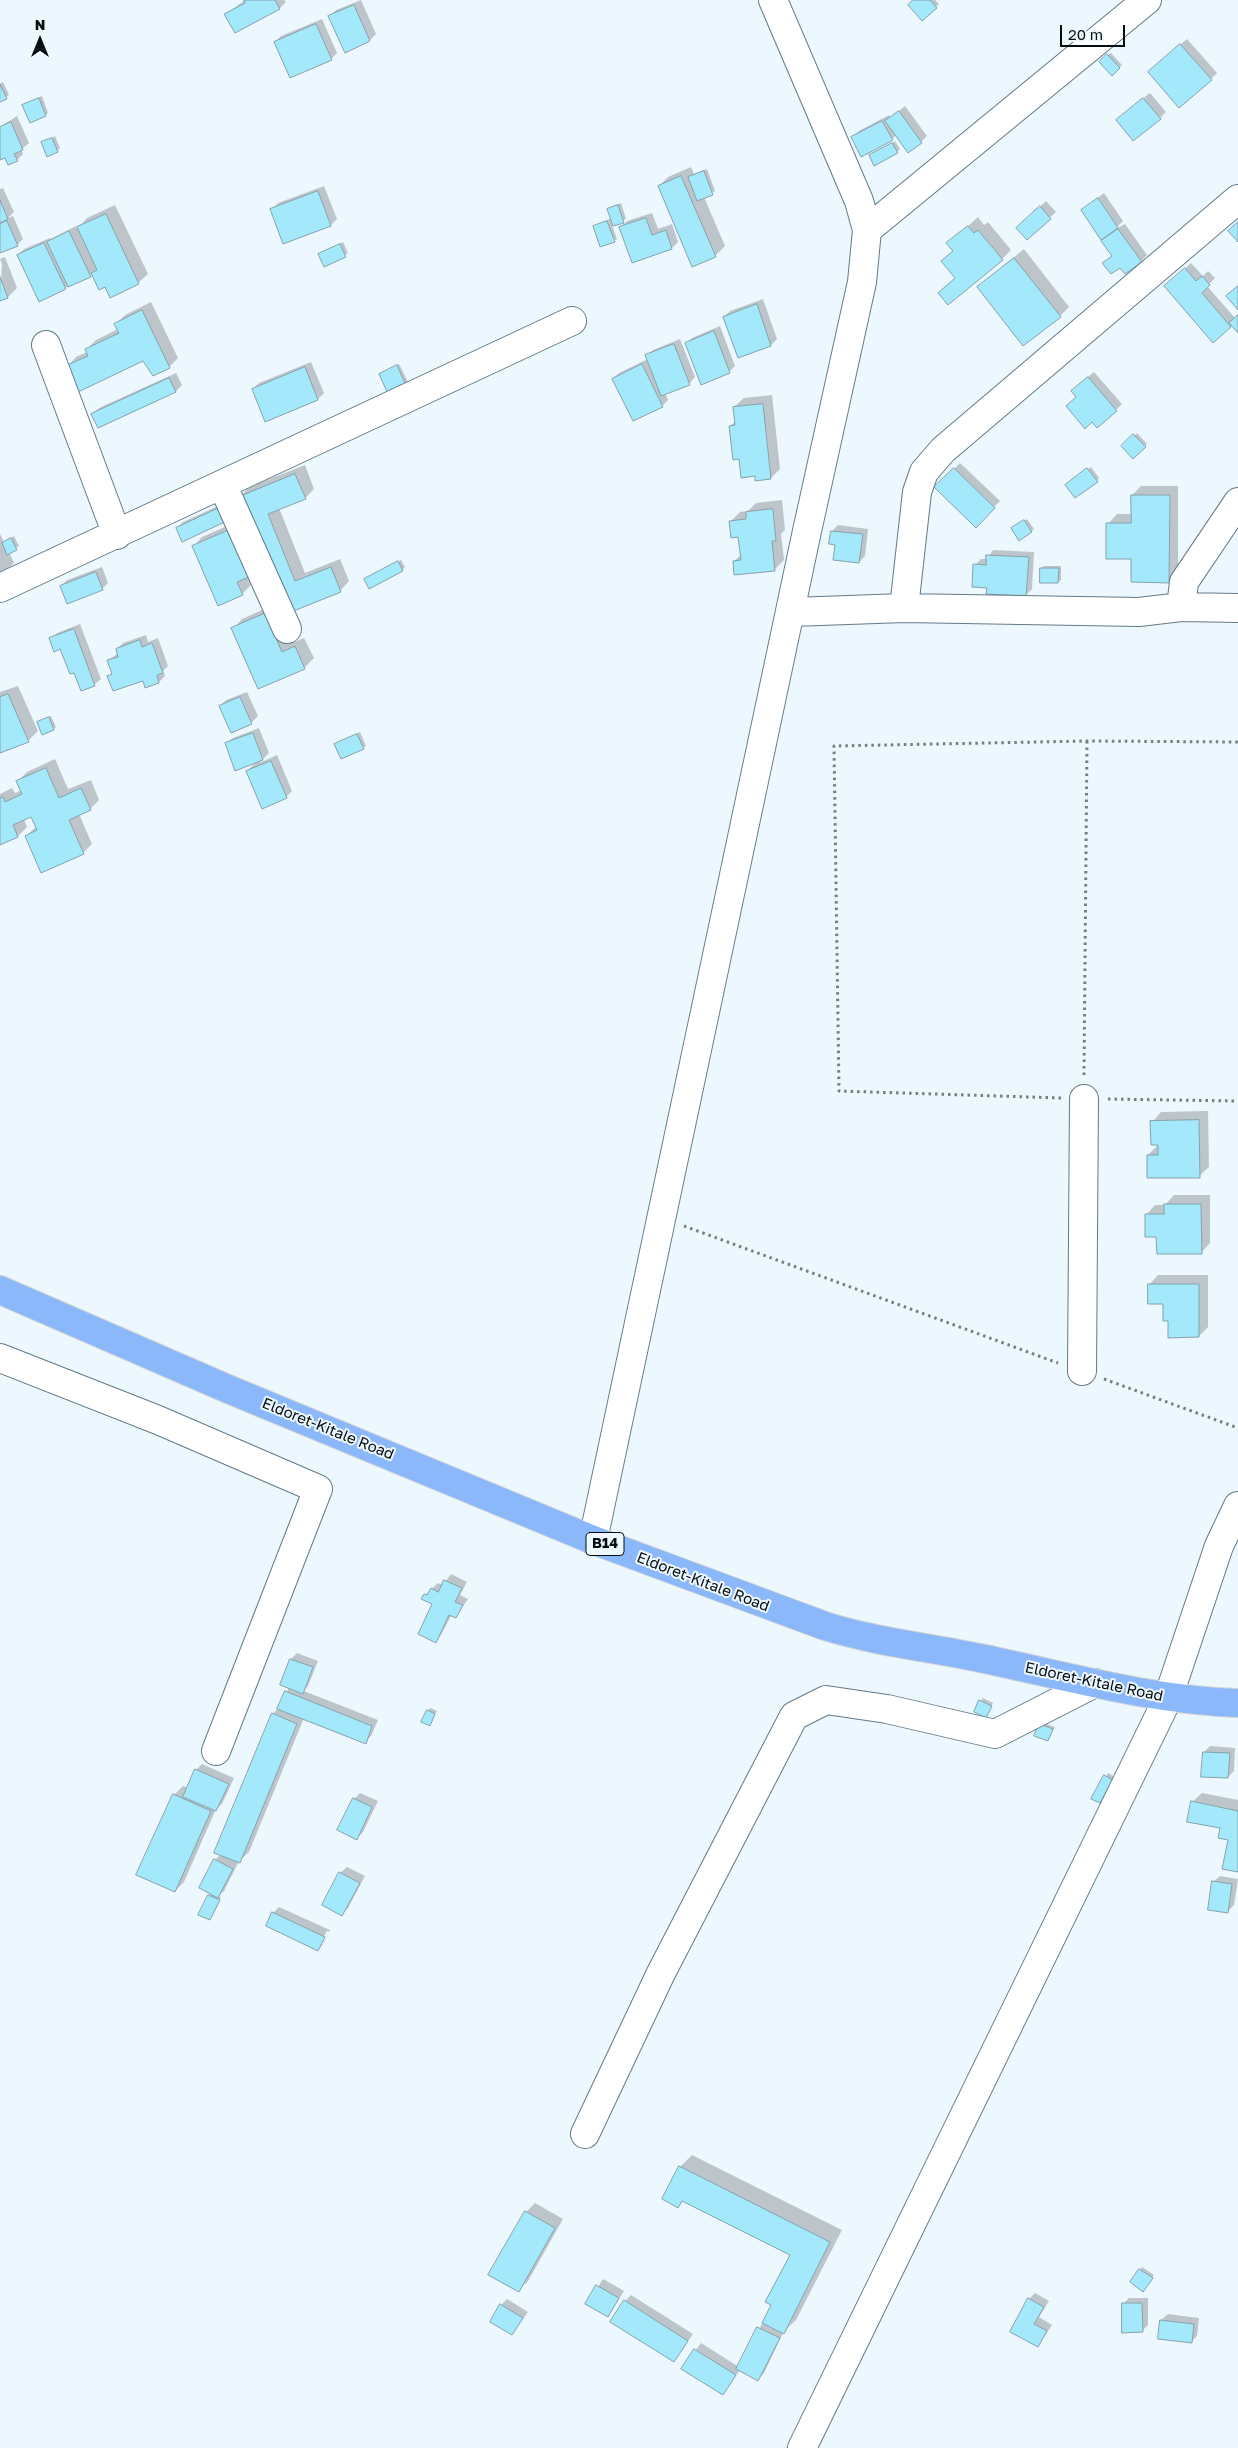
<!DOCTYPE html>
<html>
<head>
<meta charset="utf-8">
<style>
  body { margin:0 }
  #map { position:relative; width:1238px; height:2448px; overflow:hidden; background:#edf7fe; font-family:"Golos Text",sans-serif }
  canvas { display:block }
  .north { position:absolute; left:15px; top:15px; width:50px; height:50px; -webkit-text-stroke:4px #edf7fe; paint-order:stroke; rotate:0deg; font-size:14px; font-weight:700; line-height:20px; text-align:center; color:#050d12 }
  .north::after { content:''; display:block; margin:auto; width:18px; height:22px; background:#050d12; clip-path:polygon(50% 0,100% 100%,50% 72%,0 100%) }
  .scale { position:absolute; left:1060px; top:25px; width:65px; height:22px; box-sizing:border-box; border:2px solid #050d12; border-top:0; padding-left:6px; font-size:15px; line-height:18px; white-space:nowrap; color:#050d12; -webkit-text-stroke:4px #edf7fe; paint-order:stroke }
</style>
</head>
<body>
<div id="map">
<canvas width="1238" height="2448"></canvas>
<div class="north">N</div>
<div class="scale">20 m</div>
</div>
<script>
const ctx = document.querySelector('canvas').getContext('2d');
ctx.lineJoin = 'round';
function paint(path, color) { ctx.fillStyle = color; ctx.fill(path, 'evenodd'); }
function strokePath(path, color, width, dash) { ctx.strokeStyle = color; ctx.lineWidth = width; ctx.lineCap = dash ? 'butt' : 'round'; ctx.setLineDash(dash || []); ctx.stroke(path); }
function label(font, color, halo, rows, align = 'center') {
  ctx.font = font + ' "Golos Text",sans-serif'; ctx.lineWidth = 4; ctx.setLineDash([]); ctx.textBaseline = 'middle'; ctx.strokeStyle = halo; ctx.fillStyle = color; for (const [text, x, y, turn = 0] of rows) {
    ctx.save(); ctx.translate(x, y); ctx.rotate((+turn || 0) * Math.PI / 180); ctx.textAlign = isNaN(turn) ? turn : align; if (halo) ctx.strokeText(text, 0, 0); ctx.fillText(text, 0, 0); ctx.restore();
  }
}
paint(new Path2D(`
  M245,0H284L286,2L280,8L236,32L226,14Z
  M361,0L376,34L370,40L330,16L336,10Z
  M914,0H935L939,4L923,19Z
  M322,19L337,53L331,59L275,42L281,36Z
  M1187,39L1217,73L1211,79L1155,66Z
  M1111,53L1122,65L1112,75L1100,62Z
  M3,82L9,95L0,101V84Z
  M1150,93L1166,112L1160,118L1123,114Z
  M42,96L48,113L46,115L23,105Z
  M905,106L927,136L921,142L897,134L892,139L853,137L859,131L889,115L890,118Z
  M17,116L29,143L21,150L23,154L17,160L6,156L0,159V127Z
  M55,136L60,148L57,151L43,142Z
  M895,141L900,149L897,152L873,153Z
  M691,167L694,174L707,169L715,191L704,197L725,246L715,256L693,265L659,186L668,177Z
  M324,186L337,219L331,225L284,242L272,209L278,203Z
  M3,188L14,212L8,218L13,216L23,239L17,245L0,252V189Z
  M1104,193L1123,221L1115,229L1125,224L1147,255L1141,261L1121,266L1104,263L1113,255L1103,241L1111,233L1082,210Z
  M1046,201L1056,212L1027,238L1023,222Z
  M621,203L626,219L612,225L617,239L614,241L595,226L611,218L608,209Z
  M115,205L148,274L138,283L106,286L93,273L65,288L18,255L24,249L50,238L51,239L76,226L77,229L87,218Z
  M652,213L658,229L672,224L678,242L672,248L633,261L621,227L627,221Z
  M978,217L984,225L988,222L1011,250L1002,259L956,278L942,261L953,250L948,244Z
  M343,242L348,253L325,265L319,254Z
  M1024,249L1069,307L1060,316L978,287Z
  M5,257L17,288L8,297L0,300L2,264L0,259Z
  M1191,263L1203,276L1208,271L1215,278L1207,286L1235,318L1238,315V331L1232,325L1214,341L1172,280Z
  M763,299L777,339L771,345L739,356L724,317L730,311Z
  M151,302L178,358L169,367L143,360L67,367L76,357L87,352L86,350L96,340L118,329L116,324L125,315Z
  M720,326L735,366L729,372L686,344L692,338Z
  M680,339L695,377L689,384L665,393L668,400L662,406L613,379L619,373L648,359L647,356L653,350Z
  M311,362L324,393L318,399L253,389L259,383Z
  M399,364L409,384L406,387L380,374Z
  M1094,372L1122,404L1116,410L1078,385Z
  M176,373L182,385L176,391L99,427L93,414L99,408Z
  M772,395L780,469L771,478L756,475L740,458L730,426L736,421L734,407L744,398Z
  M1137,433L1147,444L1133,457L1123,446Z
  M960,463L1000,501L976,526L936,487Z
  M305,465L314,489L305,498L279,508L305,573L340,559L349,581L340,591L287,612L284,626L292,643L304,638L314,658L304,668L233,629L242,619L282,601L240,497L249,487Z
  M1091,467L1099,478L1097,481L1069,482Z
  M1141,486H1178V572L1168,582L1132,558L1108,524L1117,514H1132V495Z
  M782,500L785,530L781,534L784,560L774,570L734,561L742,554L740,536L731,521L740,512L748,511L756,503Z
  M229,501V519L177,528L183,522Z
  M243,519L247,576L251,585L242,594L193,547L202,537Z
  M1027,519L1034,529L1031,532L1016,526Z
  M838,525L868,529L865,556L859,562L836,543L832,531Z
  M0,534L4,542L14,536L19,546L9,552L14,563L0,575Z
  M993,550L1034,552L1032,589L1026,595L988,587L975,565L981,559H987Z
  M401,560L405,567L402,570L368,577Z
  M1044,566H1061V580L1058,582L1042,568Z
  M102,567L108,583L102,589L61,586L67,580Z
  M80,624L101,679L94,685L74,671L61,648L51,639L57,633Z
  M146,635L148,642L158,638L168,666L163,671L165,676L159,682L146,687L143,679L109,676L113,672L109,660L118,653L117,649L123,643Z
  M18,686L38,731L28,741L0,751V692Z
  M247,692L258,716L252,722L231,731L220,706L226,700Z
  M51,716L56,727L53,729L38,722Z
  M259,728L269,753L259,763L277,755L292,791L286,797L247,771L257,761L226,744L233,738Z
  M360,732L366,746L363,748L336,744Z
  M55,759L68,789L91,780L99,800L90,809L79,814L92,844L83,853L26,836L37,826L32,815L24,819L27,827L18,836L0,844V794L12,788L15,793L22,790L18,781L27,772Z
  M1208,1111L1209,1167L1199,1176L1148,1155L1159,1144L1152,1122L1161,1112Z
  M1174,1195H1210V1243L1201,1253L1158,1235L1146,1215L1155,1205H1165Z
  M1158,1275H1208V1327L1199,1336L1169,1320L1164,1302L1149,1285Z
  M451,1574L467,1582L460,1595L468,1599L456,1616L452,1614L441,1635L435,1642L434,1604L425,1595L438,1583L443,1585Z
  M297,1653L318,1661L308,1686L304,1691L378,1720L371,1736L365,1742L304,1718L249,1852L239,1861L224,1891L218,1896L221,1897L209,1919V1895L211,1893L215,1860L221,1854L273,1714L279,1707L286,1692L290,1687L282,1684L291,1659Z
  M983,1698L993,1703L986,1716L981,1701Z
  M430,1708L437,1711L429,1725L428,1710Z
  M1042,1722L1055,1727L1048,1740L1036,1735Z
  M1210,1746L1235,1748L1234,1771L1228,1777L1204,1752Z
  M202,1764L234,1778L222,1804L216,1809L184,1882L175,1891L174,1795L183,1786L188,1788L196,1770Z
  M1108,1773L1115,1777L1102,1799L1093,1798Z
  M360,1793L378,1801L363,1832L357,1838L354,1799Z
  M1202,1793L1238,1800V1871L1230,1839L1222,1827L1192,1802Z
  M347,1867L365,1876L348,1908L342,1914L323,1904L340,1873Z
  M1220,1876L1238,1879L1234,1905L1228,1911L1213,1882Z
  M279,1907L330,1930L324,1943L318,1949L273,1913ZM327,1931L329,1932L323,1944H320Z
  M692,2155L842,2230L796,2320L784,2331L764,2373L758,2379L740,2370L723,2393L683,2368L701,2343L739,2367L772,2305L791,2255L684,2200L678,2206L680,2167Z
  M535,2203L563,2219L528,2281L519,2290L526,2212Z
  M1142,2267L1154,2275L1146,2287L1140,2270Z
  M603,2279L624,2291L608,2316L587,2304Z
  M1035,2293L1049,2301L1039,2317L1052,2325L1038,2346L1029,2299Z
  M631,2295L693,2334L674,2361L625,2301Z
  M1129,2298H1148V2325L1142,2331L1123,2304Z
  M507,2299L528,2312L512,2334L501,2305Z
  M1168,2314L1199,2318L1197,2336L1191,2342L1161,2320Z`), '#0003');
const building = new Path2D(`
  M244,0H275L280,9L235,33L224,14L245,3Z
  M913,0H930L937,8L922,21L908,5Z
  M354,5L370,41L345,53L328,16Z
  M316,24L332,60L290,78L274,42Z
  M1180,44L1212,80L1179,108L1148,72Z
  M1107,54L1120,68L1112,76L1099,62Z
  M0,84L7,99L0,102Z
  M39,98L46,116L30,123L22,105Z
  M1143,98L1161,119L1133,141L1116,120Z
  M899,111L922,143L908,153L885,121Z
  M882,121L893,140L861,157L851,137Z
  M11,122L23,150L14,154L18,161L8,165L5,158L0,160V127Z
  M52,138L58,152L47,157L41,142Z
  M892,143L898,153L874,166L869,155Z
  M704,171L713,195L697,201L688,177Z
  M681,176L716,257L692,267L658,186Z
  M318,191L331,226L283,244L270,209Z
  M1098,198L1118,228L1101,240L1081,210Z
  M0,200L8,219L0,223Z
  M618,205L624,223L613,226L607,209Z
  M1040,206L1051,219L1027,240L1016,228Z
  M106,214L139,284L110,298L105,287L99,290L91,273L97,270L77,227Z
  M646,218L652,235L666,230L672,249L632,263L619,227Z
  M7,221L18,246L0,253V224Z
  M607,221L615,242L600,247L593,226Z
  M1238,222V242L1228,231Z
  M968,226L974,233L978,230L1003,260L948,305L938,293L955,278L941,261L953,251L946,243Z
  M1118,229L1142,262L1125,274L1120,268L1111,274L1102,263L1112,256L1101,241Z
  M69,231L91,277L68,287L47,242Z
  M44,243L66,289L39,302L17,255Z
  M340,244L346,257L324,267L318,254Z
  M1014,258L1061,317L1023,346L977,287Z
  M1185,268L1196,281L1202,276L1210,285L1202,293L1231,327L1213,343L1164,286Z
  M0,277L8,298L0,301Z
  M1238,286V310L1226,296Z
  M757,304L771,346L738,358L723,317Z
  M142,310L170,368L153,376L143,361L78,392L65,366L88,356L85,349L119,333L114,324Z
  M1238,315V333L1229,323Z
  M714,331L730,373L701,385L685,343Z
  M674,344L690,385L661,396L645,355Z
  M642,364L663,407L633,421L612,379Z
  M397,365L407,388L389,396L379,374Z
  M305,367L318,400L265,422L252,389Z
  M1088,377L1117,411L1097,428L1092,422L1085,429L1066,406L1076,397L1071,391Z
  M169,378L176,392L98,428L91,414Z
  M763,404L771,479L755,481V476L741,478L739,459L733,460L729,426L735,425L733,407Z
  M1133,434L1146,447L1133,459L1121,446Z
  M954,468L995,508L976,528L934,487Z
  M1087,468L1098,482L1075,498L1065,485Z
  M295,474L306,499L268,514L295,581L331,567L341,592L286,614L239,497Z
  M1131,495H1170L1169,583L1131,582V559H1106V523H1131Z
  M223,506L229,520L182,542L176,528Z
  M773,509L776,541H772L775,571L734,575L733,561L741,560L738,537L731,538L729,521L746,519V512Z
  M1024,520L1032,532L1019,541L1011,528Z
  M234,528L254,575L237,582L243,595L218,606L192,546Z
  M831,531L863,534L859,563L833,560L835,545L829,544Z
  M11,538L17,550L7,555L2,543Z
  M986,555L1029,557L1026,596L986,594L987,588L972,587L973,564L986,565Z
  M398,561L403,571L369,589L364,579Z
  M1040,568H1059L1058,583H1040Z
  M96,572L103,590L67,604L60,586Z
  M273,610L282,630L274,633L282,652L295,646L305,669L258,689L231,628Z
  M74,629L95,686L81,691L74,673L70,674L60,649L54,652L49,638Z
  M140,640L142,647L152,643L163,673L157,675L159,683L145,688L143,681L113,691L107,676L112,674L107,660L118,657L116,649Z
  M8,694L29,742L0,753V697Z
  M240,697L252,724L231,733L219,706Z
  M49,717L54,730L42,735L37,722Z
  M253,733L263,760L235,771L225,743Z
  M357,734L364,749L341,759L334,744Z
  M271,761L287,798L262,809L246,771Z
  M46,768L59,798L81,788L91,810L69,820L84,854L41,873L25,836L37,830L31,817L13,825L18,837L0,845V798L3,797L5,802L22,794L16,781Z
  M1199,1120L1200,1178H1147V1155H1158V1145H1151L1150,1121Z
  M1164,1204H1201L1202,1254H1157L1156,1237H1145V1214H1164Z
  M1148,1284H1199V1337L1168,1338V1321H1163V1304H1148Z
  M444,1580L462,1588L455,1602L463,1605L456,1618L449,1615L436,1643L418,1634L432,1604L421,1599L424,1594L427,1595L431,1588L438,1592Z
  M290,1659L313,1667L303,1694L280,1685Z
  M285,1691L372,1726L366,1744L277,1709Z
  M979,1700L992,1706L986,1718L974,1712Z
  M427,1710L435,1714L430,1726L421,1722Z
  M272,1713L297,1724L240,1863L214,1853Z
  M1039,1724L1053,1729L1048,1741L1034,1736Z
  M1203,1752L1230,1753L1228,1778L1201,1777Z
  M195,1769L229,1784L216,1811L183,1797Z
  M1104,1775L1113,1780L1100,1803L1091,1799Z
  M173,1794L211,1811L175,1892L136,1875Z
  M353,1798L372,1807L357,1840L337,1830Z
  M1191,1801L1238,1811V1872L1222,1869L1228,1840L1218,1838L1220,1828L1187,1822Z
  M214,1859L233,1869L218,1898L199,1888Z
  M339,1872L360,1883L342,1916L322,1905Z
  M1212,1881L1232,1884L1228,1913L1208,1910Z
  M208,1895L220,1900L210,1920L198,1915Z
  M272,1912L325,1937L318,1951L266,1926Z
  M679,2166L830,2242L784,2334L762,2323L771,2305L765,2302L790,2255L682,2201L678,2208L662,2199Z
  M525,2211L555,2228L519,2292L488,2275Z
  M1139,2269L1153,2278L1143,2292L1130,2282Z
  M596,2285L619,2298L608,2317L585,2304Z
  M1028,2298L1044,2307L1034,2324L1047,2331L1038,2347L1010,2332Z
  M624,2300L688,2341L674,2362L610,2322Z
  M1122,2303H1142L1143,2332L1122,2333Z
  M500,2304L523,2318L512,2335L490,2322Z
  M1160,2320L1194,2324L1192,2343L1158,2339Z
  M757,2327L780,2338L758,2381L736,2369Z
  M694,2349L736,2375L723,2395L681,2369Z`);
paint(building, '#a4e8fc');
strokePath(building, '#84a2ab', 1);
const minor = new Path2D(`
  M867,230L1147,0
  M46,345L117,535
  M223,486L287,629
  M0,588L572,321
  M1181,607L1238,608
  M904,608L917,492L924,472L943,450L1238,199
  M792,612L904,608L1139,612L1181,607L1184,582L1238,502
  M0,1358L158,1420L318,1489L216,1751
  M1082,1371L1084,1099
  M593,1540L807,531L862,282L867,230L859,201L773,0
  M585,2134L661,1973L794,1716L826,1700L887,1709L995,1734L1095,1683
  M802,2448L1168,1698L1219,1546L1238,1506`);
const highway = new Path2D(`
  M0,1290L228,1389L593,1540L825,1626C876,1642 928,1647 980,1658C1066,1676 1150,1700 1238,1703`);
strokePath(minor, '#637a89', 30);
strokePath(highway, '#d2d3d4', 30);
strokePath(new Path2D(`
  M1084,1075L1087,741
  M1061,1098L839,1091L834,746L1087,741L1238,742
  M1108,1099L1238,1101
  M684,1226L1058,1363
  M1104,1379L1238,1428`), '#757e83', 3, [2.5, 4]);
strokePath(minor, '#fff', 28);
strokePath(highway, '#8ab8fb', 28);
for (const [x, y, w] of [
  [605,1544,38]
]) { const box = new Path2D(); box.roundRect(x - w / 2, y - 11.5, w, 23, 4); ctx.fillStyle = '#edf7fe'; ctx.fill(box); strokePath(box, '#050d12', 1); }
label('bold 14px', '#050d12', null, [
  ["B14",605,1544]
]);
label('15px', '#050d12', '#edf7fe', [
  ["Eldoret-Kitale Road",328,1429,22],
  ["Eldoret-Kitale Road",703,1582,21],
  ["Eldoret-Kitale Road",1094,1682,12]
]);
</script>
</body>
</html>
